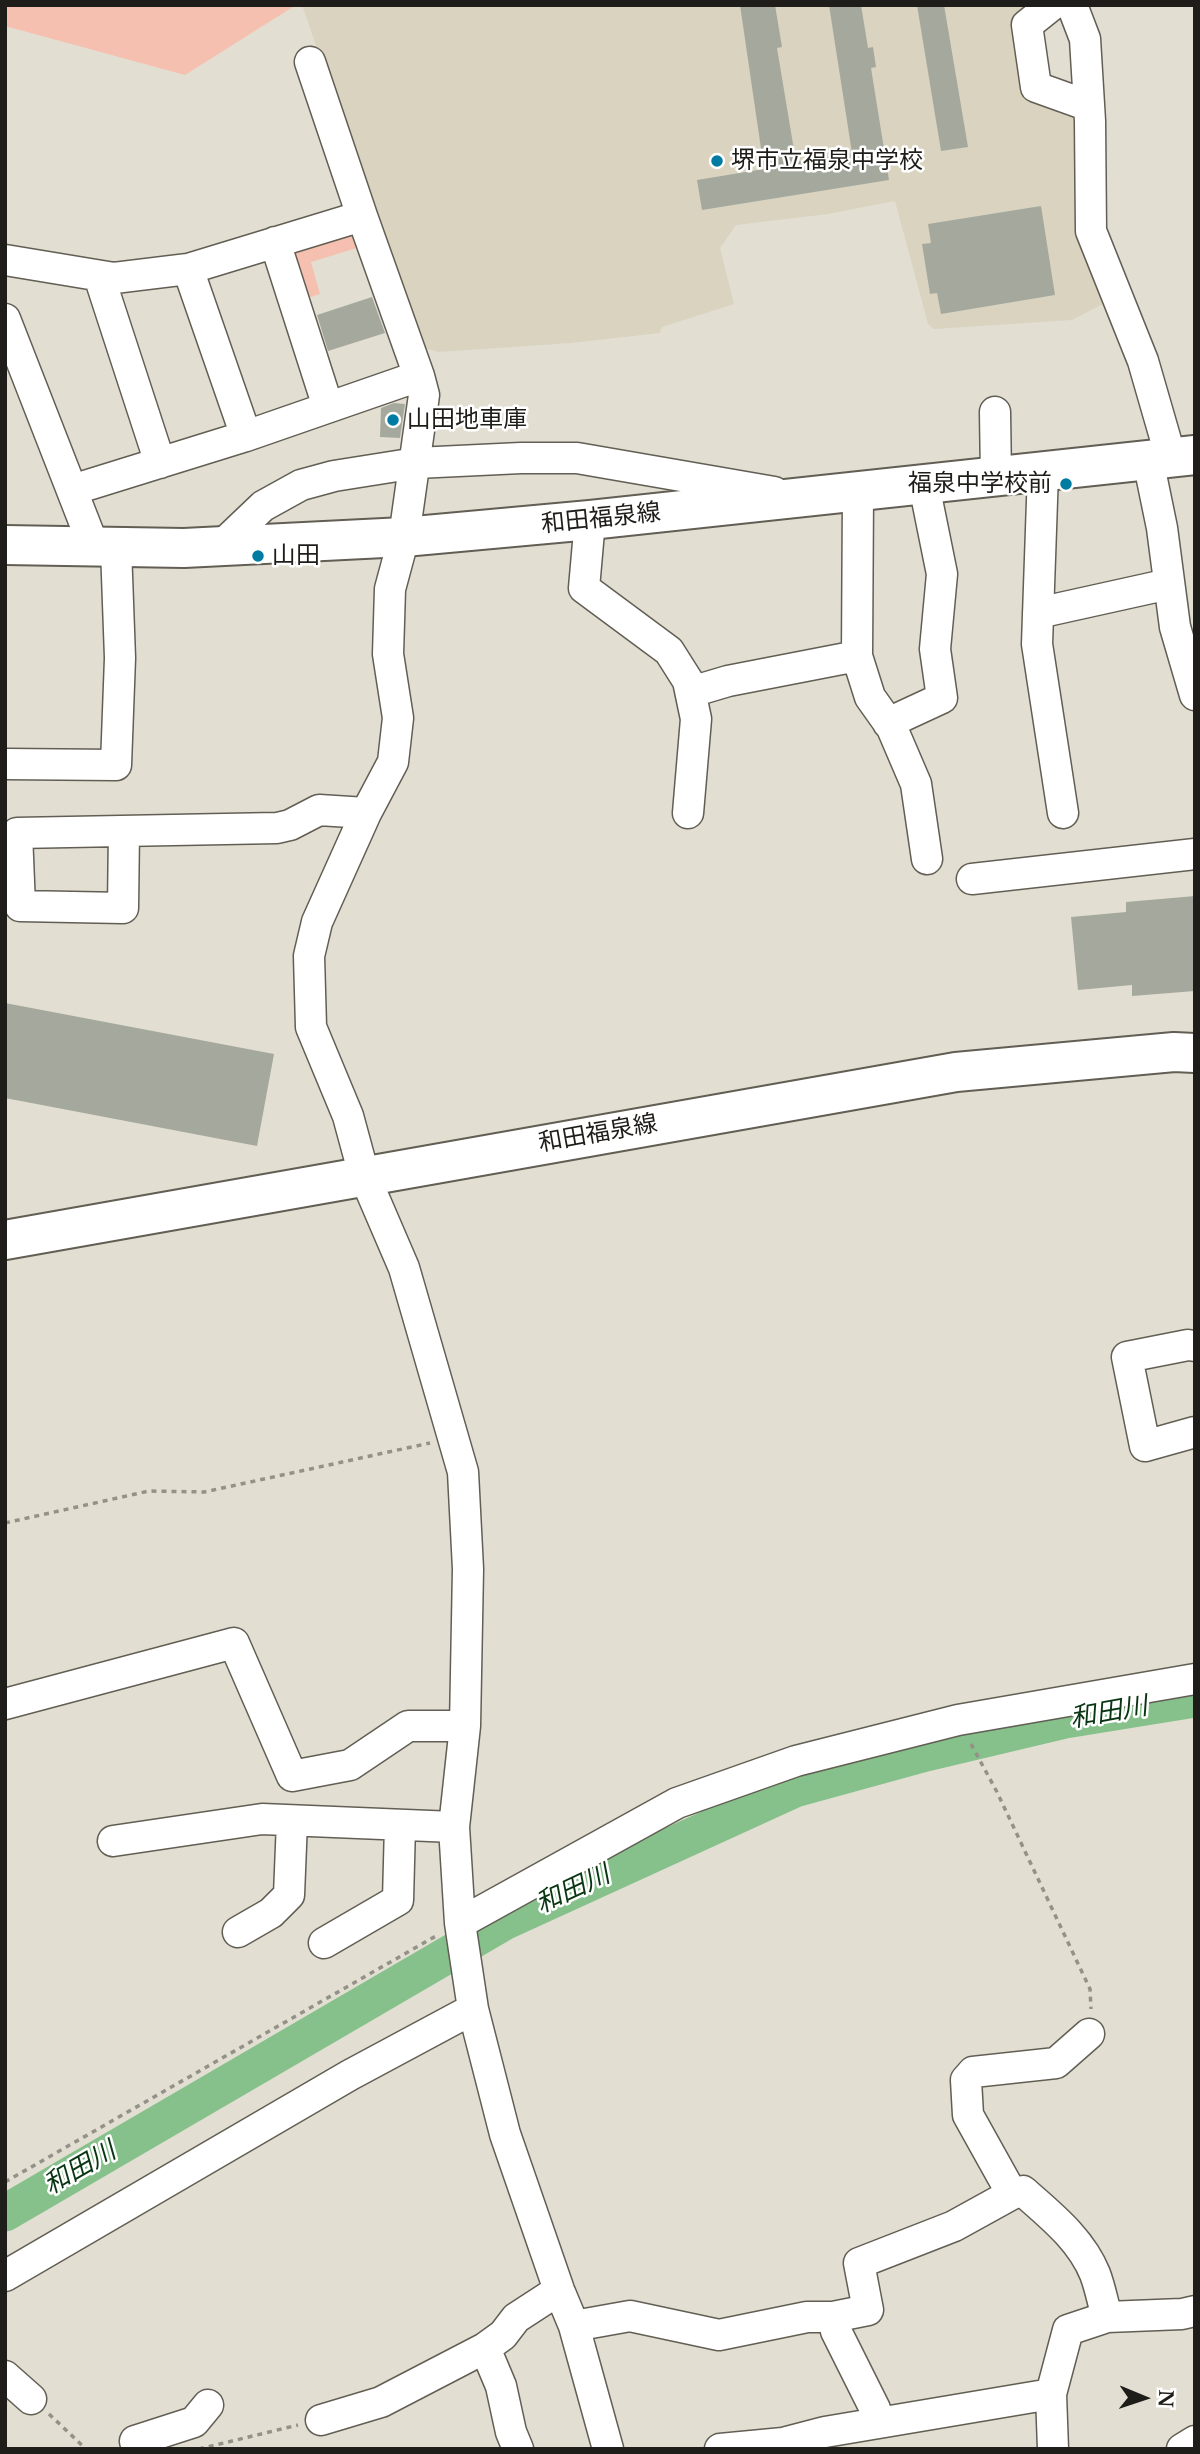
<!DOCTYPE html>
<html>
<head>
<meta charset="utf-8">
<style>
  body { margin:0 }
  #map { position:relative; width:1200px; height:2454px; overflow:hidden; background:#e2dfd2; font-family:"Libre Baskerville",serif }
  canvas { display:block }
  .frame { position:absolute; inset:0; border:7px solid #1f1d19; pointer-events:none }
  .north { position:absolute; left:1109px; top:2363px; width:70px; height:70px; -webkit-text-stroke:5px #fff; paint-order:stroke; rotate:92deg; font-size:19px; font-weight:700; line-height:28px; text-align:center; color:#1f1d19 }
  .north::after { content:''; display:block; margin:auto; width:24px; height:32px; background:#1f1d19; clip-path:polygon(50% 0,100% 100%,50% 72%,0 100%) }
</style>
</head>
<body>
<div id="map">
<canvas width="1200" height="2454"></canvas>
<div class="frame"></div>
<div class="north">N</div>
</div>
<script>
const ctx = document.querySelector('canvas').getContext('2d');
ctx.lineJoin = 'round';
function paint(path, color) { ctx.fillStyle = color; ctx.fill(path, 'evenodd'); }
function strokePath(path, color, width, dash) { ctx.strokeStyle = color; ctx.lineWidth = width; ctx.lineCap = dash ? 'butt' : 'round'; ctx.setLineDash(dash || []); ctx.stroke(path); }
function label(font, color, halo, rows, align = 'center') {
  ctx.font = font + ' "Libre Baskerville","Noto Sans JP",serif'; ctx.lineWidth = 5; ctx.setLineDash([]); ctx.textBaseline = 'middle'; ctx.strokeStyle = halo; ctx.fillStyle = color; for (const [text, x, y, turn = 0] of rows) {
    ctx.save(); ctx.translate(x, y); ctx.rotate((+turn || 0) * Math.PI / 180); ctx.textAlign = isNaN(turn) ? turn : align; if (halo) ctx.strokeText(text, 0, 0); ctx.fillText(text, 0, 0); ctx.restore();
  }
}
paint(new Path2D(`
  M302,5H1051L1021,64L1078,102L1105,303L1072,320L934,329L928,324L895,201L828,214L736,225L720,248L734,304L662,327L660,333L571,343L438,352L420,347Z`), '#d9d3c0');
paint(new Path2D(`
  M5,5H296L185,75L5,26Z
  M356,232L360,247L311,262L320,294L304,299L291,252Z`), '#f5c0af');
strokePath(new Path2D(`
  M5,2213L504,1922L795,1789L926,1753L1065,1720L1195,1699`), '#86c18c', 37);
paint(new Path2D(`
  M740,5H775L782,47L777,48L796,162L852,153L829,5H861L868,48L873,47L876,67L871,68L889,180L702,210L697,180L764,169Z
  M917,5H944L968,147L941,151Z
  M1041,206L1055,295L941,314L937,293L930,294L922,244L931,243L928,224Z
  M372,297L385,333L328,351L317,315Z
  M394,403L405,404L400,438L380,437L381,408Z
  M1195,896V991L1132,996V985L1078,990L1071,917L1126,912V902Z
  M5,1003L274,1054L257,1146L5,1098Z`), '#a5a99d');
const minor = new Path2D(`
  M1052,5L1027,25L1036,87L1089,106
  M1072,5L1085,39L1090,121L1091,231L1143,361L1171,458
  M310,62L362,216L419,376L424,395L404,537L390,589L388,654L398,718L393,762L366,813L317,922L309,956L311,1027L348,1116L364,1175L404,1268L463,1472L468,1569L465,1726L454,1827L460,1923L473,2009L505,2134L559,2290L574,2326L608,2449
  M275,242L328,407
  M5,260L114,278L188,269L362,216
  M188,269L246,436
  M99,276L160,463
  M5,319L94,547
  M995,412L996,478
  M1148,460L1162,528L1175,627L1195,695
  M1043,472L1037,644L1063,813
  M72,490L246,436L419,376
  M858,492L857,656L870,697L892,728L916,784L927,859
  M590,520L584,588L669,651L688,681L696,719L688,813
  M221,546L263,506L301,485L334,476L416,463L521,458H577L774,492
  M1038,613L1169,584
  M691,692L728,681L857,656
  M888,723L942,698L935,649L942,574L924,485
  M5,764L116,765L120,658L116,548
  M124,831L123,908L20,906L17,833L277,828L290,825L319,810L366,813
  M972,879L1195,854
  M1195,1346L1188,1345L1127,1357L1145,1446L1195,1432
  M5,1704L234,1643L292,1776L350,1765L408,1726H465
  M113,1841L262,1819L454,1827
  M460,1923L677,1803L796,1761L958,1720L1195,1679
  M238,1932L271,1913L289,1895L292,1821
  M324,1943L398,1900L400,1825
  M1012,2194L968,2115L966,2080L973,2072L1056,2063L1089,2034
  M5,2276L350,2075L473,2009
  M833,2317L836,2331L875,2409L878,2423
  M574,2326L630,2316L719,2335L807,2317H833L868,2310L859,2263L954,2226L1012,2194L1023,2191C1050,2215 1081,2239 1095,2274C1100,2287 1103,2303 1107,2317
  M485,2348L501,2386L511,2432L518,2449
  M5,2376L31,2399
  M321,2420L381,2402L485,2348L503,2335L516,2318L559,2290
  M137,2449L135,2441L194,2422L208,2405
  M720,2449L783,2443L825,2432L1051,2394
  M1053,2449L1051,2394L1068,2330L1107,2317L1182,2314L1195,2311
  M1182,2449L1195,2441`);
const major = new Path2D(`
  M5,545L184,548L404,537L590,520L1195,455
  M5,1240L956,1072L1174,1052L1195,1053`);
strokePath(minor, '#625e54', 33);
strokePath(major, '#625e54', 42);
strokePath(new Path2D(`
  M5,1523L149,1491L204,1492L430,1443
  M971,1744L997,1792L1090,1989L1091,2009
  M5,2182L436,1936
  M49,2414L86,2449
  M199,2449L298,2425`), '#949188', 3.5, [5, 5]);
strokePath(minor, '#fff', 30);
strokePath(major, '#fff', 38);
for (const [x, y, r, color] of [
  [717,161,7,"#007ba2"],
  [393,420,7,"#007ba2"],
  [1066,484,7,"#007ba2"],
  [258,556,7,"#007ba2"]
]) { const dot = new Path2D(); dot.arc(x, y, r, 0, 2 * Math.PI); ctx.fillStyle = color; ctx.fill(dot); strokePath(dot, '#fff', 2.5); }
label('24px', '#1f1d19', '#fff', [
  ["堺市立福泉中学校",731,161],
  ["山田地車庫",407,420],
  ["福泉中学校前",1052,484,"right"],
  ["山田",272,556]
], 'left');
label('24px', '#1f1d19', '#fff', [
  ["和田福泉線",601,519,-6],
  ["和田福泉線",598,1134,-10]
]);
label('italic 26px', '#093513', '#fff', [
  ["和田川",1109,1713,-10],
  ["和田川",573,1890,-25],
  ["和田川",80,2169,-30]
]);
</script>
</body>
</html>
